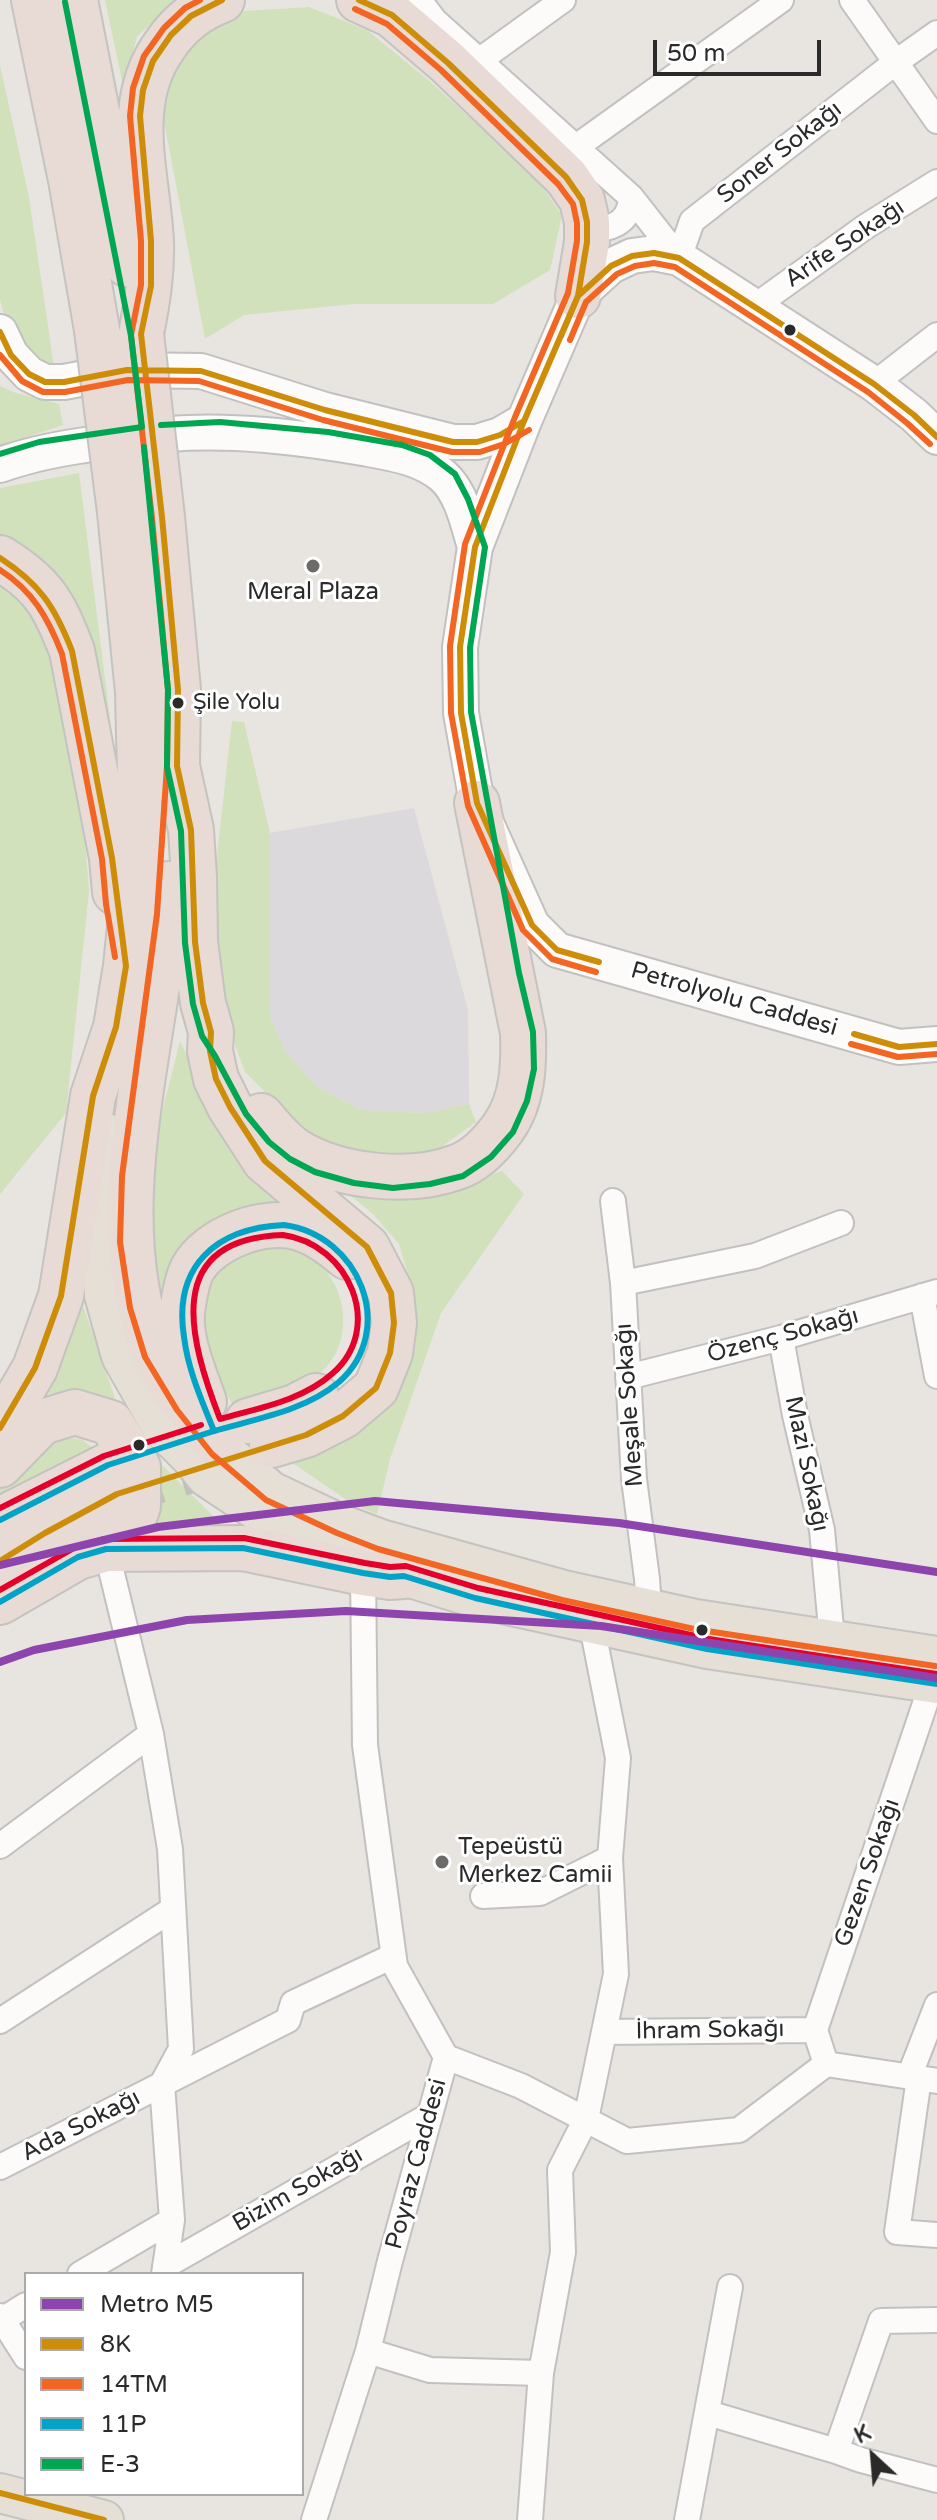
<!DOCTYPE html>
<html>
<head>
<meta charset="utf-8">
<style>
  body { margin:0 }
  #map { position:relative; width:937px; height:2520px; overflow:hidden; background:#e8e4e0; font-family:"Varela Round",sans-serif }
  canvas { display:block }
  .legend { position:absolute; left:24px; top:2272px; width:280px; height:224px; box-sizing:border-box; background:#fff; border:2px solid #aaa; margin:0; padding:10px 14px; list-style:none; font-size:24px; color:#2a2a2a }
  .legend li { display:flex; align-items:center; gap:16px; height:40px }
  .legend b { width:40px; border:2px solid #aaa }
  .north { position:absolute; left:833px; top:2416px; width:80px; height:80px; -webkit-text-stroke:6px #fff; paint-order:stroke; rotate:334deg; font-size:22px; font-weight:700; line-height:32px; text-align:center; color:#2a2a2a }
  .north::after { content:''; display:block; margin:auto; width:28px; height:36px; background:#2a2a2a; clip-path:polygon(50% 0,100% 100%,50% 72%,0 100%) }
  .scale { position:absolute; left:653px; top:40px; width:168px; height:36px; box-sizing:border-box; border:4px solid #2a2a2a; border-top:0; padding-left:10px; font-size:24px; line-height:28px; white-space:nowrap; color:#2a2a2a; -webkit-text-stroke:6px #fff; paint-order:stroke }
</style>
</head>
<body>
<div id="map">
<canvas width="937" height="2520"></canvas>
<ul class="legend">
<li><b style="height:10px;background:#8e44ad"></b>Metro M5</li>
<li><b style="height:10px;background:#ce8d08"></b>8K</li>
<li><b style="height:10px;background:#f26522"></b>14TM</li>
<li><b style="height:10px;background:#02a3c6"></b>11P</li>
<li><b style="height:10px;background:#00a651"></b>E-3</li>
</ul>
<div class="north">K</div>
<div class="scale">50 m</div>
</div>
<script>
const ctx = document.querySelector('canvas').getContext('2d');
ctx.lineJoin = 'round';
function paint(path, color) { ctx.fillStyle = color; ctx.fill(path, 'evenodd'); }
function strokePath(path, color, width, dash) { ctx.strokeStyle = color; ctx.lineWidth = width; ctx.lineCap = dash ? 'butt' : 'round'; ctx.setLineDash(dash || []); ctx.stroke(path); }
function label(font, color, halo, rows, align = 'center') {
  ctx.font = font + ' "Varela Round",sans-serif'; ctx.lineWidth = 6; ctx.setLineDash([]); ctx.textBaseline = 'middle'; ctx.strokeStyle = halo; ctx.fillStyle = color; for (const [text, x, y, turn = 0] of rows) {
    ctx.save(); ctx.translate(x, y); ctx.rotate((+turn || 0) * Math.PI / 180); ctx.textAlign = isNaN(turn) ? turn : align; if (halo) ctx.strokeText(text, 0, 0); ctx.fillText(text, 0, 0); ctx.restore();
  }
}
paint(new Path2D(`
  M414,808L468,1010L469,1104L426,1113L361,1110L316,1086L286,1052L270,1017V833Z`), '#dbd9db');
paint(new Path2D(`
  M105,0H180L137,36L124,90Z
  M309,7L367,30L427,79L534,175L562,215L550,270L493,304H353L244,315L205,339L161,105L175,68L202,32L245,11Z
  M0,65L29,197L54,367L32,357L4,314L0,299Z
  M0,386L16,393L59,404L63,425L0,446Z
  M79,473L117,774L0,549V488Z
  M0,579L26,594L53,655L82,800L89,891L66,1113L0,1194Z
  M232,721L244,722L270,833V1017L286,1052L316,1086L361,1110L426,1113L469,1104L476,1122L437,1150L389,1157L343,1151L297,1124L245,1072L216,994L211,910Z
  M180,1041L227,1137L283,1202C244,1213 195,1228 171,1264C164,1275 162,1293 158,1306L146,1176Z
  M502,1171L524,1194L441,1313L390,1459L377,1514L354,1505L281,1455L411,1354L414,1295L399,1244L373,1214L340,1187L445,1192Z
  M267,1244C284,1246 299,1248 313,1259C349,1285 355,1344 320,1373C297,1393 263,1399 234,1407L200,1349L196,1302L221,1262Z
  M80,1297L118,1407L43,1393Z
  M60,1438L81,1439L94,1449L0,1506V1481L45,1439Z
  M156,1459L222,1525L153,1527Z`), '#d1e1bb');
strokePath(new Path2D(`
  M117,1494L237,1457`), '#c2bfbc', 44, [44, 22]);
const street = new Path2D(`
  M419,0L435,21L631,197L679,258
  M852,0L937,121
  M480,60L563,0
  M576,147L781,0
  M587,222L596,229C617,228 630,219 631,197
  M679,258L692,221L896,62L937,33
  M754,307L865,227L937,182
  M874,384L937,335
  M613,1201L623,1283L634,1479L647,1579L649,1608
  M623,1283L755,1256L841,1223
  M922,1296L937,1376
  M781,1338L795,1415L822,1530L832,1639
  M628,1377L781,1338L937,1292
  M106,1549L151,1734L170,1849L181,2049L162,2084L172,2220L164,2274
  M0,1846L151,1734
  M483,1896L540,1893L610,1858
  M0,2021L173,1909
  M604,2032L815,2030
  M446,2057L521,2086L627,2141L739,2130L826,2064
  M826,2064L815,2030L932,1683
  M826,2064L937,2081
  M909,2077L937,2005
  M919,2078L897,2232L937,2235
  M0,2167L288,2020L293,2003L393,1956
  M165,2266L430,2115
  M80,2274L172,2220
  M0,2316L26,2357
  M937,2320L881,2321L836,2451L861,2460L937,2480
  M0,2321L26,2305
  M368,2351L430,2370L541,2373
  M708,2413L836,2451
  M314,2520L368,2351L390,2261L446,2057L395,1966L365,1745L363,1573
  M530,2520L541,2373L563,2252L560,2170L586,2119L616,1974L610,1858L618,1758L592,1626
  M687,2520L730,2287`);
const secondary = new Path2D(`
  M0,332L11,355L29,374L45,382H64L127,370L201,371L325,410L453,442H477L500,435L524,421
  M937,437L914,415L874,384L679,258L654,253L632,256L611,266L578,296L524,421L475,547L460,647L461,713L477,803L532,925L557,950L899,1047L937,1044
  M0,465C33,453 67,447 101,443C123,440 146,435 168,434C233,429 299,437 363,448C390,453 421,457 443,476C462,493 468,524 475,547`);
const primary = new Path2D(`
  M107,1133L101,1183L100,1238L104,1295L121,1356L163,1430L190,1457L206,1477L254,1509L326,1546L404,1576L475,1598L707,1649L937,1684
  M219,1446L271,1491L341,1524L381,1539L564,1590L696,1619L937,1656
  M0,2493L104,2520`);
const highway = new Path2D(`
  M34,0L71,180L97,330
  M75,0L127,264
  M359,0L392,15L448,63L566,177L582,200L587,222V242L578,296
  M141,334C147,303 152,274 151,242C148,175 122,104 165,45C179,24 198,9 222,0
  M162,517L178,690L177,766L191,830L194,877L195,942L203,1003L211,1032L210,1051L216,1079L230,1107L265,1161L367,1247L391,1293L394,1323L390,1353L376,1388L343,1416L306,1435L272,1445
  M0,558C44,585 54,604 72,651L112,858L115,892
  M169,884C160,1035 98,1205 153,1350C166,1384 196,1418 219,1446
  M261,1116C272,1129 282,1142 296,1151C338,1177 410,1185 457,1167C475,1161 492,1143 503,1128C523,1100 524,1066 523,1033L477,803
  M204,1402C194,1373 180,1343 182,1312C184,1299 186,1282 192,1270C209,1238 265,1217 300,1228C319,1234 332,1245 347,1257
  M248,1421L295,1407L316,1396
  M0,1428L35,1368L61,1296L93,1096L116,1027L126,966L138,848L140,774L138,692L120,512
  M0,1465L42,1422L75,1412L111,1423L138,1467V1506L129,1531L106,1549
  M0,1520L111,1464
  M0,1561L45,1533L117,1494
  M0,1602L78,1557L106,1549L243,1548L363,1573L390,1577L404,1576`);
strokePath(street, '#c2c1c1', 28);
strokePath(secondary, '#c2c1c1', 38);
strokePath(primary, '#c4c3c1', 42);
strokePath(highway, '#c4c3c1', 48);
strokePath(street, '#fcfbfa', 24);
strokePath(secondary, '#fcfbfa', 34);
strokePath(primary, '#e5dfd5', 38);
strokePath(highway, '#e8dad4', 44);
const highwayBridge = new Path2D(`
  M97,330L120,512
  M141,334L162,517`);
strokePath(highwayBridge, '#c4c3c1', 48, []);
strokePath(highwayBridge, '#e8dad4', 44);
strokePath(new Path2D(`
  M359,0L392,15L448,63L566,177L582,200L587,222V242L578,296L524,421L475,547L460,647L461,713L477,803L532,925L557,950L599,962
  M0,332L11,355L29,374L45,382H64L127,370L201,371L325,410L453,442H477L500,435L524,421
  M561,336L578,296L611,266L632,256L654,253L679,258L874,384L914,415L937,437
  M0,558C40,584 55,607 72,651L112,858L126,966L116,1027L93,1096L61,1296L35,1368L0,1428
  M854,1034L899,1047L937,1044
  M0,1561L45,1533L117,1494L306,1435L343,1416L376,1388L390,1353L394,1323L391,1293L367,1247L265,1161L230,1107L216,1079L210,1051L211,1032L203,1003L195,942L191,830L177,766L178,690L162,517L141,334L151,286V241L140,116L143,90L153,61L171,35L191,16L222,0
  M0,2493L104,2520`), '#ce8d08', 6);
strokePath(new Path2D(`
  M200,0L185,8L164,28L144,56L133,88L130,116L141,241V285L131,335L152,518L168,690L167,766L157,914L122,1176L120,1242L130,1308L145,1357L177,1410L212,1454L266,1500L337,1533L378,1549L562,1600L694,1629L935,1666
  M355,9L387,24L441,70L558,184L573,204L577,223V241L568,293L515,417L465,544L450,646L451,713L468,806L523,930L552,959L596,972
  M570,340L586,302L617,274L635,266L654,263L675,267L868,392L907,423L930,444
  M0,355L22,381L43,392H65L128,380L199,381L323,420L452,452H480L504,444L529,430
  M0,570C33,591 48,618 62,654L102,859L106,904L115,957
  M851,1044L898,1057L937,1054`), '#f26522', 6);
strokePath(new Path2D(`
  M284,1225C359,1235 398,1329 339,1382C305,1411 255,1419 214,1431C202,1401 188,1370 184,1337C173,1266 216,1228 284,1225Z
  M0,1520L108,1465L214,1431
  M0,1602L78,1557L106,1549L243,1548L363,1573L390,1577L404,1576L475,1598L707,1649L937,1684`), '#02a3c6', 6);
strokePath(new Path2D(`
  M144,447L168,690L167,767L181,831L185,943L193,1004L202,1036L215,1056L246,1114L269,1142L290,1159L315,1172L354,1183L393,1188L430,1184L463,1176L491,1157L513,1132L527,1101L534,1069L533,1032L519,973L471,712L470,648L485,547L468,499L455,474L430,455L402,445L328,432L220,422L161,425
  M0,454L39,442L142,427L131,336L65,2`), '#00a651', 6);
strokePath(new Path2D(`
  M283,1235C349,1244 385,1327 333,1373C302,1401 258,1408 220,1419C190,1341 160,1239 283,1235Z
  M0,1508L104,1456L201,1425
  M0,1590L74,1548L104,1539L244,1538L365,1563L390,1567L406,1566L478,1588L709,1639L937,1674`), '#e4002b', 6);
strokePath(new Path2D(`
  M0,1565L158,1527L375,1501L619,1523L937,1572
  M0,1662L34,1650L187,1620L346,1611L601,1626L937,1678`), '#8e44ad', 8);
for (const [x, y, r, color] of [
  [790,330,7,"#2a2a2a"],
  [313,566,8,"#6c6b6a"],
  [178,703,7,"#2a2a2a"],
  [139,1445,7,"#2a2a2a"],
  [702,1630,7,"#2a2a2a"],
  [442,1862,8,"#6c6b6a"]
]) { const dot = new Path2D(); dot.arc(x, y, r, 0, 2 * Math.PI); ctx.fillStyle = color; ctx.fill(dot); strokePath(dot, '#fff', 3); }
label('22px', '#2a2a2a', '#fff', [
  ["Şile Yolu",193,703]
], 'left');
label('24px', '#2a2a2a', '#fff', [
  ["Soner Sokağı",780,153,-38],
  ["Arife Sokağı",845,244,-34],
  ["Petrolyolu Caddesi",734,1000,16],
  ["Özenç Sokağı",783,1336,-15],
  ["Meşale Sokağı",630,1405,-94],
  ["Mazi Sokağı",806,1464,78],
  ["Gezen Sokağı",868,1873,-71],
  ["İhram Sokağı",710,2031,-1],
  ["Ada Sokağı",81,2126,-27],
  ["Poyraz Caddesi",417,2164,-75],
  ["Bizim Sokağı",298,2190,-30]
]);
label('24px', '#2a2a2a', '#fff', [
  ["Meral Plaza",313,593],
  ["Tepeüstü",458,1848,"left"],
  ["Merkez Camii",458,1876,"left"]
]);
</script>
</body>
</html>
